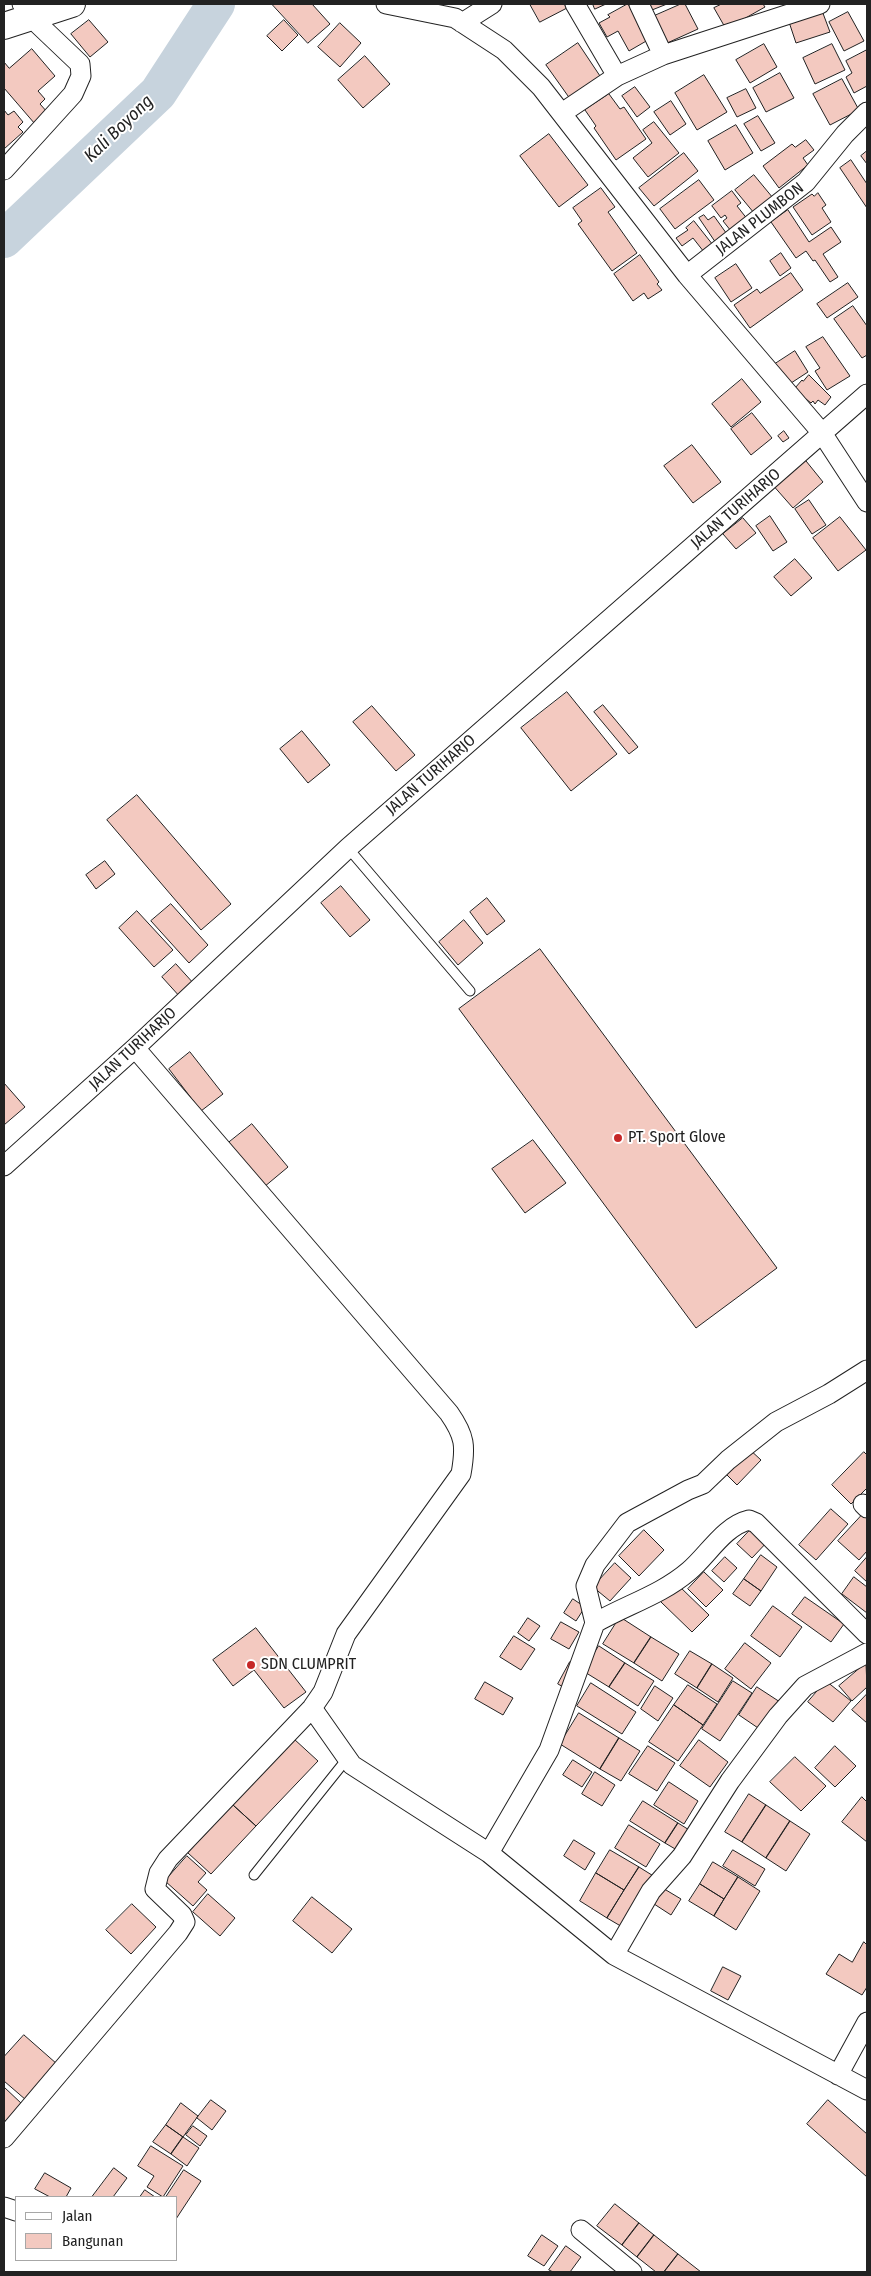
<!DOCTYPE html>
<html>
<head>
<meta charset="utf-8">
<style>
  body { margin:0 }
  #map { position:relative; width:871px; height:2276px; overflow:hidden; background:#fff; font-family:"Fira Sans Condensed",sans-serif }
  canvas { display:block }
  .frame { position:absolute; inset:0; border:5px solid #222; pointer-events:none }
  .legend { position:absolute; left:15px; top:2196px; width:162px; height:65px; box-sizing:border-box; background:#fff; border:1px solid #a7a7a7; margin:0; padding:6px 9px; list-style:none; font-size:15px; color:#222 }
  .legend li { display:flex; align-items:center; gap:10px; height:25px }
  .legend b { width:25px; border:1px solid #a7a7a7 }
</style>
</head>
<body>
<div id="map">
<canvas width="871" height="2276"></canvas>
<div class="frame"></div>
<ul class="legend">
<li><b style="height:6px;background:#fff"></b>Jalan</li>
<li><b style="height:14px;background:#f3c9c0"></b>Bangunan</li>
</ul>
</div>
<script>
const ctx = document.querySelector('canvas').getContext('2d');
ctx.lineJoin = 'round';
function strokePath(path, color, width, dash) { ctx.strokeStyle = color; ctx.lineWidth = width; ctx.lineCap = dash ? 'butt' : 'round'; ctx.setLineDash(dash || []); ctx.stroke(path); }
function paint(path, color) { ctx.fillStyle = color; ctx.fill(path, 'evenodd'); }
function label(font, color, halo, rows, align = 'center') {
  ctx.font = font + ' "Fira Sans Condensed",sans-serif'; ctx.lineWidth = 4; ctx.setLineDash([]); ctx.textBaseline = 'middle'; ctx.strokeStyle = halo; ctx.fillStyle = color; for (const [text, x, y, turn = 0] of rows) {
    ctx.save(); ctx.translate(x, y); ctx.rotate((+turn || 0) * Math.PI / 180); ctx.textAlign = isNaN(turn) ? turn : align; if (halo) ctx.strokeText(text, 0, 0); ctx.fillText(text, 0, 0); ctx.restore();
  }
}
strokePath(new Path2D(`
  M4,239L158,93L216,4`), '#c7d3dd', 38);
const building = new Path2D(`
  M272,4H312L330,24L308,43Z
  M530,4H564L567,8L540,22Z
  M593,4H606L595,9Z
  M628,4L648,40L629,51L618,31L607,37L599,23L610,17L608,15Z
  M643,4H667L647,12Z
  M681,4H685L698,29L665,44L652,17Z
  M722,4H763L765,7L726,29L714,8Z
  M821,8L830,32L796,43L788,19Z
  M848,12L864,41L844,51L829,22Z
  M89,20L108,42L90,57L71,34Z
  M284,20L298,35L282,51L267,36Z
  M340,23L361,43L340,67L318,47Z
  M578,43L604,82L573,103L546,65Z
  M764,44L777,67L750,83L736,60Z
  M832,44L845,70L815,84L803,58Z
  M32,49L55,76L38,91L45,99L40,104L48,113L35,124L4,88V62L9,68Z
  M867,50V86L854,93L846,77L852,73L846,61Z
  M365,56L390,84L363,108L338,80Z
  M780,73L794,98L766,112L753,88Z
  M704,75L727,112L697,130L675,93Z
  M842,79L859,110L830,125L813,94Z
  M635,87L650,107L637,117L622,96Z
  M746,89L756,108L737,117L727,98Z
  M609,94L620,109L624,107L646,139L616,160L594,128L596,126L585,110Z
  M671,101L686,124L670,135L654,112Z
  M4,110L8,115L14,111L23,122L18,127L23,132L4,149Z
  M758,116L775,143L761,151L744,124Z
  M654,122L679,153L648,177L633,158L652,143L643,130Z
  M736,125L753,153L725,170L708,141Z
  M549,134L588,185L559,207L520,156Z
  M806,140L814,150L803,158L808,165L779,188L763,166L792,144L795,147Z
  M867,151V164L861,156Z
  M684,153L698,171L654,206L639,188Z
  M851,160L867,184V208L840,168Z
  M754,175L773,198L754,213L735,190Z
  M699,180L714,200L675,229L660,209Z
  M601,188L615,207L608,212L637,253L612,271L578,224L582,221L573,208Z
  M732,191L741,203L737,206L748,220L731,231L723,221L727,218L725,215L721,218L712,206Z
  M818,193L826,205L822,208L831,222L812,235L793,207L812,194L814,196Z
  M788,210L809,242L831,227L841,242L823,254L838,277L830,282L815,260L813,261L806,251L796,258L771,222Z
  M704,215L708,220L714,216L729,237L718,246L699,218Z
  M694,221L713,245L704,252L693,238L682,246L676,238L688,230L686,228Z
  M781,253L791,268L780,276L770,261Z
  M640,255L659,282L657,284L662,290L648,299L644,293L633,301L614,274Z
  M736,264L752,288L731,302L715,278Z
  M791,273L803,290L750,328L734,305L757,289L760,293Z
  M848,283L858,297L827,318L817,304Z
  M853,306L867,326V355L862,358L834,319Z
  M823,337L850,376L827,390L815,371L820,368L806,347Z
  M795,351L808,372L788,385L775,364Z
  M809,375L831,397L825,405L818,400L815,404L813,401L811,403L796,391L795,388L802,380L803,381Z
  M742,379L761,402L731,427L712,404Z
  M752,413L772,438L751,455L731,429Z
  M784,431L789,438L783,442L778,436Z
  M692,445L721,482L693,503L664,466Z
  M802,456L823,482L793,508L771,483Z
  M809,500L826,525L812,534L795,509Z
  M770,516L787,542L773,551L756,526Z
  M840,517L866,550L838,571L813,538Z
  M743,518L756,533L736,549L723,534Z
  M795,559L812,578L791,596L774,577Z
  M567,692L617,754L571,791L521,728Z
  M603,705L638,747L629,754L594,712Z
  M372,706L415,755L396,771L353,722Z
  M302,731L330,765L308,783L280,749Z
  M137,795L231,904L201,930L107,820Z
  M105,861L115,874L96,889L86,875Z
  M341,886L370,920L350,937L321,903Z
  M487,898L505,921L487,935L470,912Z
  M171,904L208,945L189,963L151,921Z
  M137,911L173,950L154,967L119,928Z
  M464,920L483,943L458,965L439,942Z
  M540,949L777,1268L696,1328L459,1009Z
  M176,964L195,985L181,998L162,977Z
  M190,1052L223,1094L201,1111L169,1069Z
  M4,1083L25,1107L4,1125Z
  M252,1124L288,1167L264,1187L227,1144Z
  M533,1140L566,1183L525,1213L492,1169Z
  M748,1448L761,1460L737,1485L725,1473Z
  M864,1452L867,1455V1488L851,1504L832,1485Z
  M831,1509L848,1524L816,1560L799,1545Z
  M863,1514L867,1517V1551L859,1560L838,1541Z
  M754,1526L769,1540L752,1558L737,1544Z
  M644,1530L664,1550L639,1576L619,1556Z
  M761,1555L777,1567L761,1591L744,1579Z
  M725,1557L737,1568L724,1582L712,1571Z
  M867,1557V1582L855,1571Z
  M615,1563L631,1578L610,1601L593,1587Z
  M704,1572L723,1590L706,1607L688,1589Z
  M854,1577L867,1587V1613L842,1594Z
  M744,1579L761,1591L750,1606L733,1594Z
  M678,1585L709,1615L692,1632L661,1602Z
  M805,1597L844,1624L831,1642L792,1614Z
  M573,1599L585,1607L576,1621L564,1613Z
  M773,1606L802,1627L780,1657L751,1636Z
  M620,1617L651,1637L634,1663L603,1644Z
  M528,1618L540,1626L529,1641L518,1633Z
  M561,1622L579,1632L569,1649L551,1639Z
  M256,1628L306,1692L284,1708L254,1670L233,1686L213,1660Z
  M514,1636L535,1649L521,1670L500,1657Z
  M651,1637L679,1654L662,1681L634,1663Z
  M745,1643L771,1663L751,1689L725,1669Z
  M599,1646L625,1663L609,1687L583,1671Z
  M690,1651L712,1664L697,1688L675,1674Z
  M570,1662L578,1666L565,1688L558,1684Z
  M625,1663L654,1681L638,1706L609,1687Z
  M866,1663L867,1687L852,1701L839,1686Z
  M712,1664L733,1678L718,1702L697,1688Z
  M733,1681L752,1693L720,1741L702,1729Z
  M826,1681L851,1701L833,1722L808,1702Z
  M485,1682L513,1698L503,1715L475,1699Z
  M591,1683L636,1712L622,1734L577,1706Z
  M688,1685L717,1704L703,1725L674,1705Z
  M655,1686L673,1698L658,1721L641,1709Z
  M757,1687L780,1702L761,1730L739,1715Z
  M867,1694V1723L852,1710Z
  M674,1705L703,1725L678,1761L649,1742Z
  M579,1713L619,1738L600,1769L560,1744Z
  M619,1738L640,1751L621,1781L600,1769Z
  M294,1739L318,1761L256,1826L233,1805Z
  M699,1740L728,1762L710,1787L680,1766Z
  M648,1746L675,1763L657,1791L629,1774Z
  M835,1746L856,1766L835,1787L815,1768Z
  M795,1757L826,1786L801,1811L770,1782Z
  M573,1760L592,1772L582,1787L563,1775Z
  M595,1772L615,1785L602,1806L582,1794Z
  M669,1782L698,1801L684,1824L654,1805Z
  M749,1794L766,1805L742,1842L725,1832Z
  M862,1797L867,1802V1842L842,1822Z
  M643,1801L678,1823L665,1843L630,1821Z
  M233,1805L256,1826L211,1874L188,1853Z
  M766,1805L790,1821L766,1858L742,1842Z
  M790,1821L810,1834L786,1871L766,1858Z
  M678,1823L694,1833L682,1853L665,1843Z
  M629,1825L660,1844L646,1867L615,1848Z
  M574,1840L595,1853L585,1870L564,1856Z
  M610,1850L639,1867L624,1890L596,1873Z
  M733,1850L765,1869L755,1886L723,1866Z
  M187,1856L206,1873L198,1882L207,1890L193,1906L165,1881Z
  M713,1862L738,1877L724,1899L700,1884Z
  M639,1867L655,1877L624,1928L607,1918Z
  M596,1873L624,1890L607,1918L580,1901Z
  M738,1877L760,1891L736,1930L714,1916Z
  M700,1884L724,1899L714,1916L689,1901Z
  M661,1887L681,1899L671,1915L651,1902Z
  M208,1894L235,1918L220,1936L193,1912Z
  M312,1897L352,1929L332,1953L293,1921Z
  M132,1904L156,1927L131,1954L106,1930Z
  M864,1942L867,1945V1987L862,1995L826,1974L839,1954L852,1962Z
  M723,1967L741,1976L728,2000L711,1991Z
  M24,2035L57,2064L26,2100L4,2081V2057Z
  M4,2087L22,2104L5,2122L4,2121Z
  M211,2100L226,2111L212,2130L197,2118Z
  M828,2100L867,2134V2177L807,2124Z
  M181,2103L198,2116L183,2137L166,2125Z
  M166,2125L183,2137L171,2154L153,2142Z
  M193,2126L207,2136L200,2146L186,2135Z
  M183,2137L199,2148L187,2166L171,2154Z
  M151,2146L183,2166L163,2197L147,2187L154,2176L138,2166Z
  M114,2168L127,2178L113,2197H92Z
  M184,2170L201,2181L176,2219V2197H166Z
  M45,2173L71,2188L66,2197H50L35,2189Z
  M145,2190L155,2197H140Z
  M615,2204L639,2223L622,2245L597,2226Z
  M639,2223L654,2235L637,2257L622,2245Z
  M542,2235L558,2246L544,2266L528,2256Z
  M654,2235L678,2254L664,2272H656L637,2257Z
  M566,2246L581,2257L570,2272H553L549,2270Z
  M678,2254L701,2272H664Z`);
paint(building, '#f3c9c0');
strokePath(building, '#222', 1);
const service = new Path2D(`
  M348,848L470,991
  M254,1875L346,1760`);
const minor = new Path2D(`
  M386,4L455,18L504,50L541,87L687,275L822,433L867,502
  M575,4L617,76
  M639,4L663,55
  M462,23L492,4
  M562,113L617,76L663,55L820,4
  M4,170L73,94L81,76L80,64L39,25L22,4
  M687,275L806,182L845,134L867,112
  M4,1166L135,1048L348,848L867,394
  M863,1504L867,1508
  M595,1623L586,1586L595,1565L627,1523L688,1490L703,1484L728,1460L776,1422L829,1394L867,1370
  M312,1708L352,1765L489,1853L614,1955L867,2090
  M489,1853L549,1750L595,1623C626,1605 661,1595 689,1571C708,1555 724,1526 749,1520L756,1523L867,1634
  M614,1955L651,1891L682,1856L730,1781L778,1716L805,1686L867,1653
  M838,2075L867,2022
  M4,2138L178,1933L185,1922L182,1915L155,1889L159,1873L168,1859L312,1708L323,1692L346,1634L461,1474C466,1446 465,1436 449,1413L135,1048
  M4,2207L16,2211
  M581,2230L632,2272`);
const secondary = new Path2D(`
  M4,26L72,4`);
strokePath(service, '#222', 11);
strokePath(minor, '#222', 21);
strokePath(secondary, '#222', 28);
strokePath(service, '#fff', 9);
strokePath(minor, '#fff', 19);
strokePath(secondary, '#fff', 26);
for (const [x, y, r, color] of [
  [618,1138,5,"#c62828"],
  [251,1665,5,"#c62828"]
]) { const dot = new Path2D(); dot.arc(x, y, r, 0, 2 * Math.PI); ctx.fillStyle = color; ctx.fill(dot); strokePath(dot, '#fff', 2); }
label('16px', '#222', '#fff', [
  ["JALAN PLUMBON",760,219,-38],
  ["JALAN TURIHARJO",736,509,-41],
  ["JALAN TURIHARJO",431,775,-41],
  ["JALAN TURIHARJO",133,1049,-43]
]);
label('16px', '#222', '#fff', [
  ["PT. Sport Glove",628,1138],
  ["SDN CLUMPRIT",261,1665]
], 'left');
label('italic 18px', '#222', '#fff', [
  ["Kali Boyong",119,129,-44]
]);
</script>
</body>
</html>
